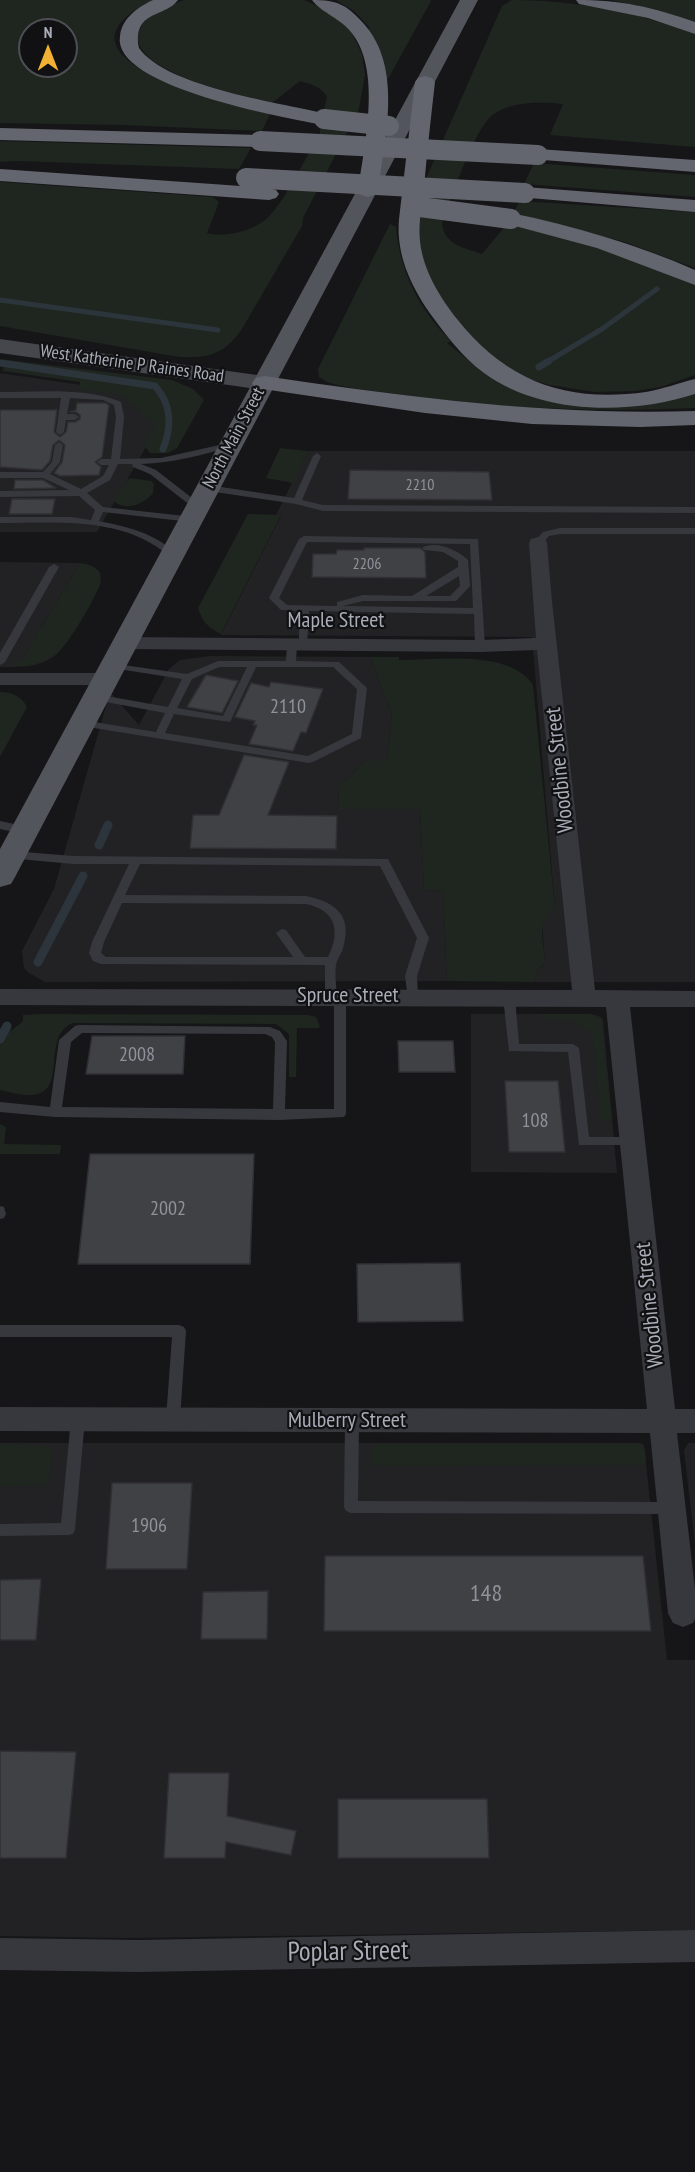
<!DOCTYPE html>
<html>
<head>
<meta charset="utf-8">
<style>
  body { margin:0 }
  #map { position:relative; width:695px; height:2172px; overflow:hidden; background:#161618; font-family:"PT Sans Narrow",sans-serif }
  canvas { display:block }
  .north { position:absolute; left:18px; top:18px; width:60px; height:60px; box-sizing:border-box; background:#111113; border:2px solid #4d4f55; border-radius:50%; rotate:0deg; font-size:16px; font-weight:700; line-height:24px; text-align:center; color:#a8adb8 }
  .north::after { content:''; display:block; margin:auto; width:21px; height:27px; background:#f2b134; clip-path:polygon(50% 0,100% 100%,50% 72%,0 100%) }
</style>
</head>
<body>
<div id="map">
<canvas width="695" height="2172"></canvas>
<div class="north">N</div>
</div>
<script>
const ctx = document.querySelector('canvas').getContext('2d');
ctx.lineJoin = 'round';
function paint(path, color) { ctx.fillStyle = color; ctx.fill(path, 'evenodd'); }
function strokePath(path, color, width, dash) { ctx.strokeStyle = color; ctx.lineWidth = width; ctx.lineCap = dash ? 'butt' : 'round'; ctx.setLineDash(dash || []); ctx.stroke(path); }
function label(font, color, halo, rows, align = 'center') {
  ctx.font = font + ' "PT Sans Narrow",sans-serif'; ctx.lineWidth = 4.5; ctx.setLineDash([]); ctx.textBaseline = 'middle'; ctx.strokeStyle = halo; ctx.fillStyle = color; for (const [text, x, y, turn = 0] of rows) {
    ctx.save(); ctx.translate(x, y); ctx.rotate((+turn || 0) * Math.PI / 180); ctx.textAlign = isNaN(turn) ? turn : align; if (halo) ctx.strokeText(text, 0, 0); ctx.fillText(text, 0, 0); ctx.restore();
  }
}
paint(new Path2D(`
  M0,373L122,391L144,403L157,428L97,532H0Z
  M308,451H695V982H534L538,969L545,963L542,925L545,917L555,908L532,637L221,635L281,516L276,515Z
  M0,562L80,563L17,667H0Z
  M210,656L370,657L392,714L387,761H365L338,787L339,809H420L424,890L443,891L447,981L45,982L29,973L24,968L22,951L54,889L110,692L139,725L169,669L180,660Z
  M471,1014H591L601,1017L603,1021L617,1173L471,1172Z
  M0,1443H640L644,1445L667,1660H695V1930L129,1938L0,1936Z
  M688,1443H695V1544L684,1451Z`), '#222225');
paint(new Path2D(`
  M0,0H153C33,59 229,102 270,114L262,131L123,125L0,123ZM30,30H66V66H30Z
  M184,0H304L328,11L342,21L352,33L362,54L365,75L359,109L303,218L302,226L242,329C223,355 210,358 179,357L0,326V180L1,182L213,197L219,202L207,233C225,238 251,231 265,220C283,206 307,154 320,134V126L327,97C322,87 310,84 300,81L272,103C242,96 134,73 138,35C140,15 168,6 184,0Z
  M336,0H430L431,1L388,79H382L367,29L370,28L354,11Z
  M512,0C575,0 636,12 695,34V147L550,135L563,104C541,102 513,101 494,114C474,127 451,200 442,224C445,245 464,248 482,254L507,224L594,244L695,283V375L661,387L636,391L595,392L550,385L529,379L495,361L441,304L418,252V197L502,6Z
  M611,0H695V24L660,11Z
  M0,141L251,148L239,169L18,161L0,162Z
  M534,163L695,175V197L524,184Z
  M520,201L695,212V268L625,242L513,213Z
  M390,224L396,227C400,272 419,309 451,341L447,343L491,378L512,387L562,401L695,392V408C597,412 501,409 404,395C379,391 351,390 327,382L319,377L318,369Z
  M0,359L172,380L193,389L204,400L177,448L168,453H150L144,446L155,425L121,395L79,390L80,382L2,371L5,365Z
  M280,448L308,451L293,483L266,478Z
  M131,478L151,481L154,484L153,493C144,504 126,512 114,501L127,480Z
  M248,514L281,515L221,634C208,627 203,623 198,608Z
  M80,563C87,564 96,566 100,573C101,577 101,583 99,587C93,602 69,643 57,654C48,662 25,670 14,665L13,663L20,662Z
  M370,657H399V660C438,660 510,649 533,685L555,908C535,924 544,939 545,963L538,969L534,982L447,981L443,891L424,890L420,809H339L338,787L365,761L387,760L392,714Z
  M0,692C11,692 22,696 27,707L0,757Z
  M39,1014L309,1015L316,1017L320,1026L318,1028H297L296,1077H289V1034L276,1024L73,1023C40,1036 69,1091 33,1095C22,1096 10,1092 0,1090V1030L5,1028L11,1031L23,1021V1015Z
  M543,1014H590L601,1019L612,1118L601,1123L592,1033L571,1020L538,1019Z
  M0,1124L6,1127L4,1144L61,1145L60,1154H0Z
  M0,1444L52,1446L49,1483L47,1485L0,1486Z
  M376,1444H639L645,1449L646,1465L371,1466V1448Z`), '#1e261f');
strokePath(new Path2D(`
  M0,300L218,330
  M547,362L602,329L657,289`), '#2c353c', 5);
strokePath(new Path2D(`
  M0,363L155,386C172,405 172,426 163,449
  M539,367L549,361`), '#2c353c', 7);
strokePath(new Path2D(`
  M99,845L108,825
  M38,962L83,876
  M0,1039L7,1026`), '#2c353c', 9);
const building = new Path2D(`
  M77,403H105L109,405L102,457L95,462L101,467L99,475L60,476L54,473L62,462L65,445L59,440L53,445L50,461L42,470L0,467V410H57L54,432L60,437L66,432L68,422H75L80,419V415L76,412H70L76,410Z
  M350,470L489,472L492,500L348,499Z
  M15,480H43L56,488L14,489Z
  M12,499H55L52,514H9Z
  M364,548H420L425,552L426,578L312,577L313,554H336L337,550H364Z
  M206,675L238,681L222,713L187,707Z
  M271,682L323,689L306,733L301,732L293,751L249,744L257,725H253L255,721L235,717L251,683L269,687Z
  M244,755L289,762L268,815L337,816L336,849L190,848L193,815H219Z
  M92,1036H185L183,1074H86Z
  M398,1041H453L455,1072H399Z
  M505,1081H558L565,1152H509Z
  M90,1154H254L250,1264H78Z
  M460,1263L463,1321L358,1322L357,1264Z
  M112,1483H192L187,1569H106Z
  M325,1556H643L651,1631H324Z
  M41,1579L36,1640H0V1580Z
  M268,1591L267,1639H201L203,1592Z
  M0,1751L76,1752L66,1858H0Z
  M169,1773H229L227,1816L296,1831L291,1855L226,1842L225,1858H164Z
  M338,1799H487L489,1858H338Z`);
paint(building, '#404145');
strokePath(building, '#303034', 1.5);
paint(new Path2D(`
  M0,392C37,392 87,387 121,402L124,417L120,459L161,458L233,442V446C202,455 173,463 141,464L156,470L201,505V509H195L150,474L133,467L132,464H118L110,480L87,493L103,507L194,517L196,519L191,522L103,512L99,521C128,527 154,533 176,553V557H170C125,516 56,523 0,523V517H71L91,520L95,510L79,496L0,497V491L69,490L43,478H0V472H43L52,462L55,445L59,442L63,445L60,462L50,474L81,489L103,476L109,465H101L97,462L101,459H111L116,417L114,405L103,400L70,398L67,414H75L79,417L75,420H66L64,432L60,435L56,432L61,398H0Z
  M317,453L321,456L302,500L323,505L695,507V513L323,511L296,504L208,491L204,488L208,485L294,498L313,456Z
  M560,528H695V534H560L549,536L541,545H535L533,543L543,532Z
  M304,536L478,539L485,646L480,649L475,646L474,614L309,611L307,645L302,648L299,647V611L281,610L269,598L299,539ZM307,542L470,544L473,608L343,606L363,601H456L470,586L468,560C458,550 435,540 422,548L424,550L443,552L458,561V567L412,596L363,595L337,602V606L287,605L279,598ZM459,576L460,586L450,596H426Z
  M54,564L59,567L5,662L0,665V653L49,567Z
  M292,642L297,645L296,661L339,662L367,688L361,738L313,762L309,763L82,726L77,723L82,720L156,732L165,713L95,700L90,697L95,694L168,707L182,679L112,668L107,665L109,663L187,674L218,661H286L287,645ZM219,667H247L223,716L177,708L192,679ZM256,667H333L357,689L352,734L308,756L165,733L174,714L230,722Z
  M0,821L28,827L29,830L24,834L0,829Z
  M12,851L73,856L388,859L429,938L417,976L418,996L416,999H408L405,976L417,938L380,866L140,864L125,895L306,896C335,902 353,915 343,948C342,953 339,956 337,961C334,971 336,983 337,994H344L346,997V1114L344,1117L279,1120L55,1117L0,1112V1102L50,1107L59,1040L75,1026L79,1025L270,1027L280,1031L287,1041L285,1109H334V1000H327L325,997V965L101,964L93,961L89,953L92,942L129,864H73L8,858L7,855ZM122,903L306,904C336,910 341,931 328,957H305L286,930L282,929L276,933L293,957H106L101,953L104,942ZM82,1033L265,1034L272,1037L275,1042L273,1109L62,1107L71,1042Z
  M509,993L515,997L519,1044H573L579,1048L589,1137H634L638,1139L640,1142L638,1145H579L568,1052L509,1051L503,997Z
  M0,1206L4,1207L6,1214L4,1218L0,1219Z
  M0,1325H179L184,1327L186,1331L180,1419L178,1423L173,1425L168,1423L166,1419L172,1337H0Z
  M78,1413L83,1415L85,1419L75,1529L73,1534L68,1535L0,1536V1524L61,1523L71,1419L73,1415Z
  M352,1415L357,1417L359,1421L358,1501L671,1502L676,1504L678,1508L676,1512L671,1514L351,1513L346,1511L344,1507L345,1421L347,1417Z`), '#37383d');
paint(new Path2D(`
  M538,537L545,539L547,543L552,602L595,990L695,991V1007H630L675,1409H695V1433H677L695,1589V1619L693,1623L683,1627L673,1623L668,1613L650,1433L0,1431V1407L647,1409L606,1007L0,1005V989L572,990L537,650L480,652L124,649L117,647L114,643L117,639L124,637L480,640L536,638L529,543L531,539Z
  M0,673H105L112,675L115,679L112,683L105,685H0Z
  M695,1930V1962L138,1972L0,1970V1938L138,1940Z`), '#37383d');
paint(new Path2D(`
  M0,339L264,376L272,378L276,383L272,388L264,390L0,353Z`), '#45474d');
paint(new Path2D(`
  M460,0H478L15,877L11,884L0,887V849Z`), '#53555c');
paint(new Path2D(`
  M153,0H178C165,18 132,10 139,48C167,88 284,103 331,115L334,119L331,123L324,125C286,118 111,87 120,36C122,18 138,7 153,0Z
  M312,0C338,0 347,5 364,24C403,68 385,138 378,191L375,195L368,197L361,195L358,191C364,147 381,75 354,36C342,18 321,13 312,0Z
  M576,0C622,0 652,7 695,22V34L648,18L579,4Z
  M425,76L432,78L435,82C431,117 427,152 424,187C422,205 418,223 420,241C423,270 439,296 457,319C507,382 567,403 646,392C663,389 679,383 695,379V394C630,415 541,415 484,373C462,357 445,334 429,312C410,284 396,254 399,219L415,82L418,78Z
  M0,128L260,135L267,137L270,141L267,145L260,147L0,140Z
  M538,149L695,160V172L531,159L528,155L531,151Z
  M0,169L269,188L276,190L279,194L276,198L269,200L0,181Z
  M525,187L695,200V212L518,197L515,193L518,189Z
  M511,213C574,226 636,244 695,270V285L597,248L504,223L501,219L504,215Z
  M264,376C408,397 550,416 695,411V425L640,427L532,424L425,413L256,388L252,383L256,378Z`), '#63666e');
strokePath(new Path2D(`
  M324,119L389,126
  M260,141L538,155
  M246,178L525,193
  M420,207L511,219`), '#63666e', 20);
label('16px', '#8e929b', null, [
  ["2210",420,485],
  ["2206",367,564]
]);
label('18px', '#a8adb8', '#111113', [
  ["West Katherine P Raines Road",132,364,8],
  ["North Main Street",234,438,-62]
]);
label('20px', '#8e929b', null, [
  ["2110",288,707],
  ["2008",137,1055],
  ["108",535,1121],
  ["2002",168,1209],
  ["1906",149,1526]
]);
label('22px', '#a8adb8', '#111113', [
  ["Maple Street",336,621],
  ["Woodbine Street",560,770,-96],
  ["Spruce Street",348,996],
  ["Woodbine Street",650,1305,-96],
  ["Mulberry Street",347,1421]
]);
label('24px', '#8e929b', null, [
  ["148",486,1594]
]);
label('27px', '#a8adb8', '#111113', [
  ["Poplar Street",348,1952,-1]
]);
</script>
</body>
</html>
